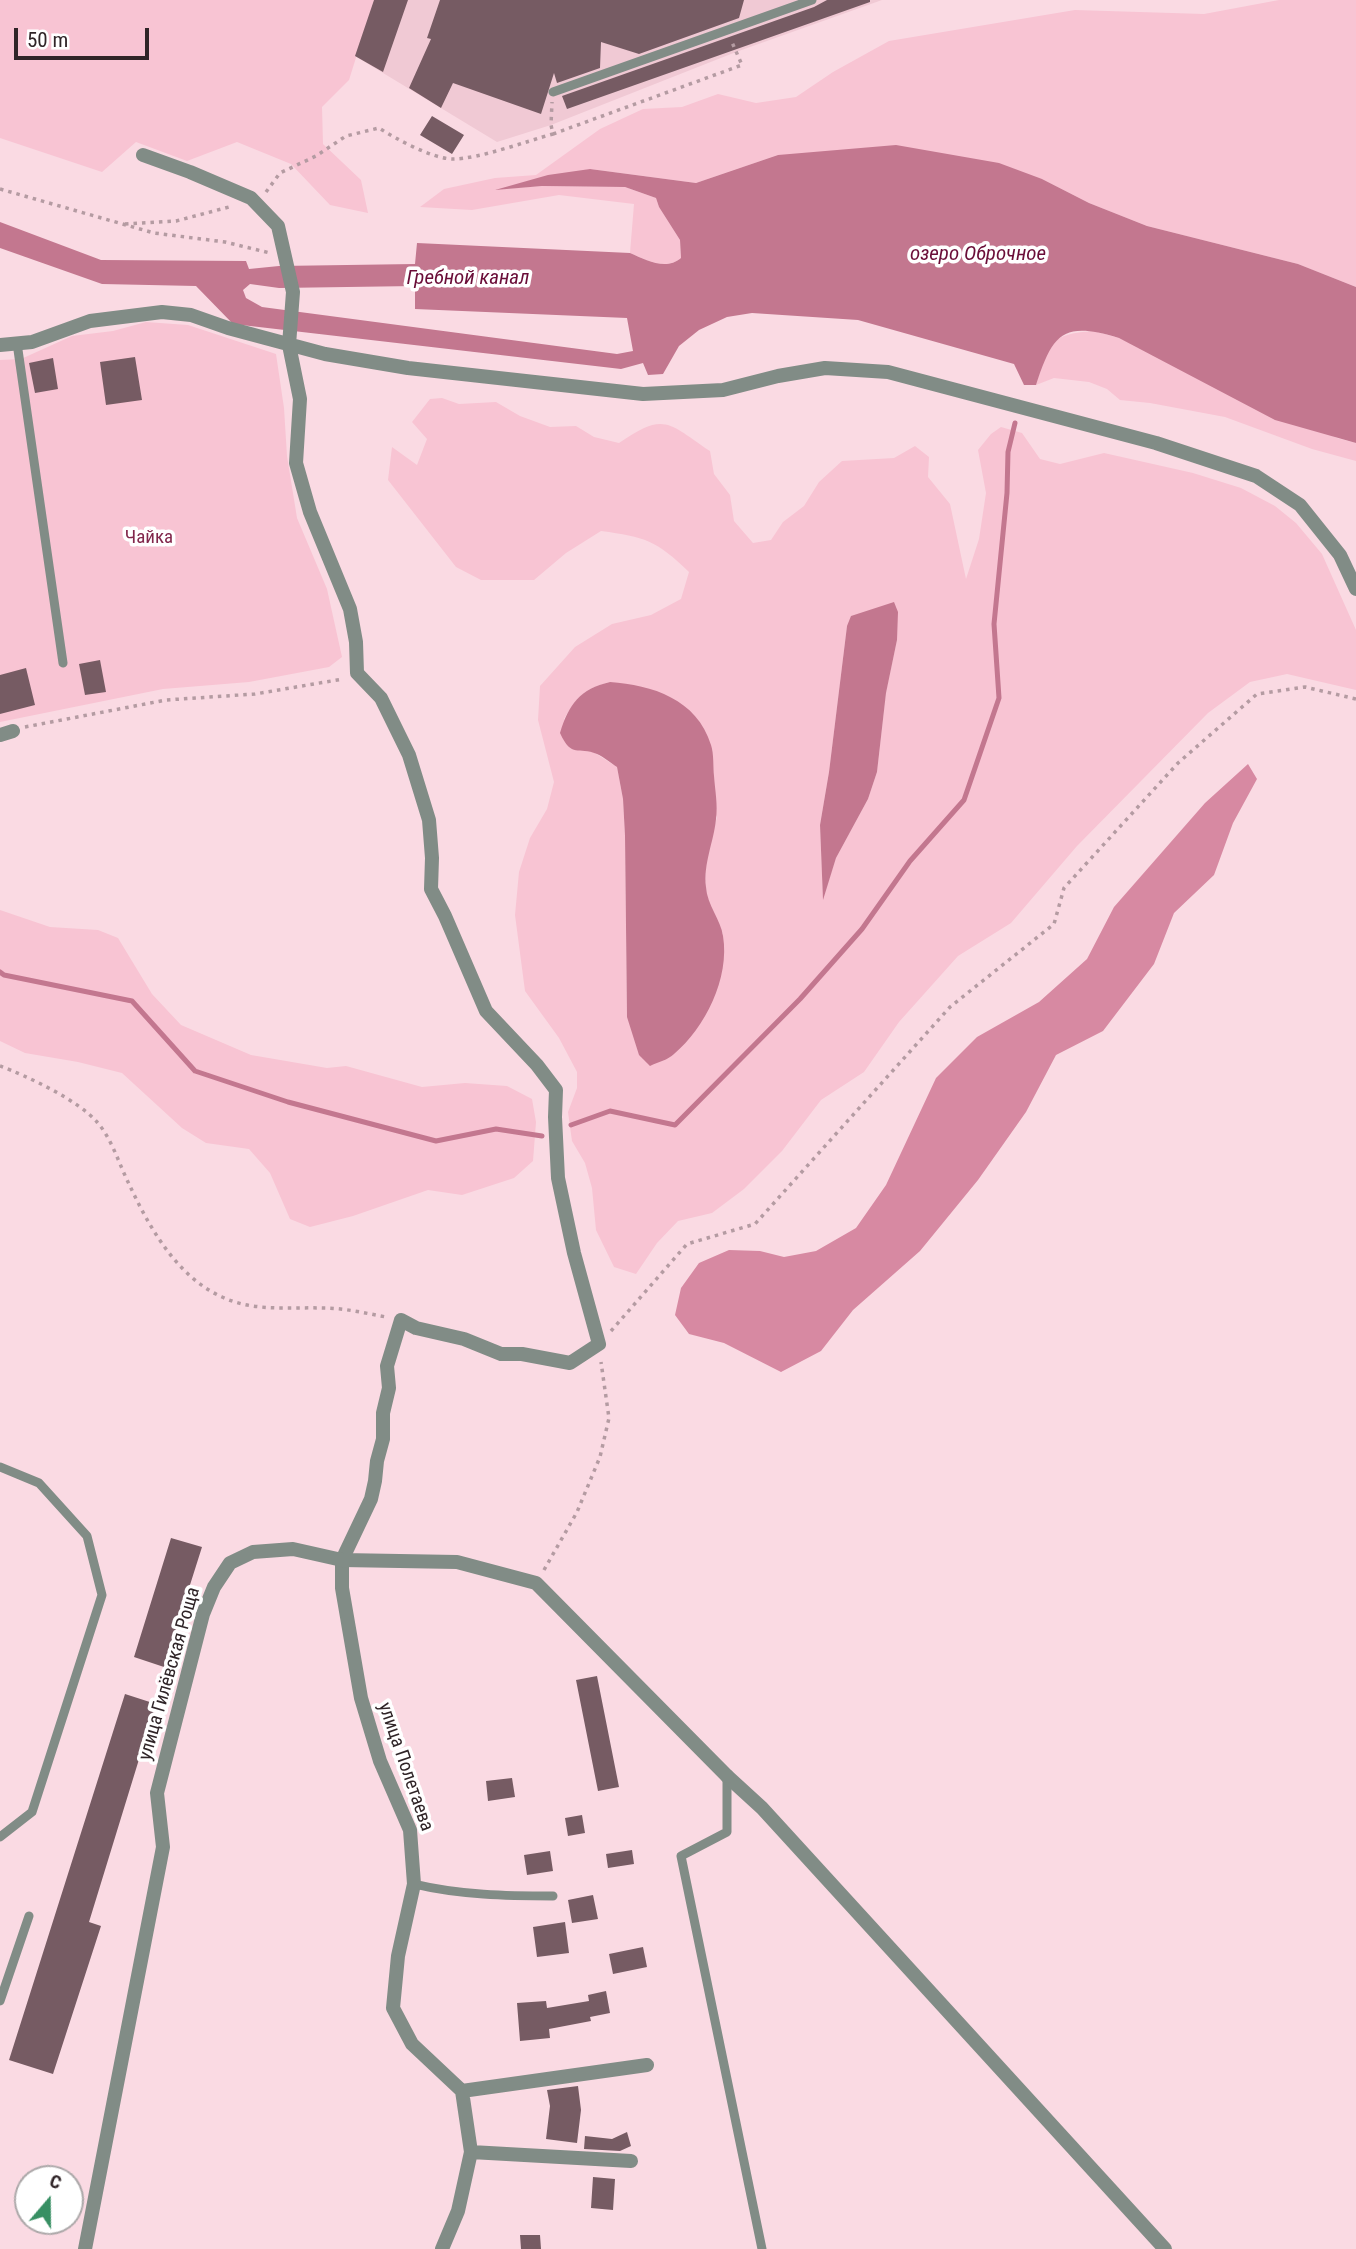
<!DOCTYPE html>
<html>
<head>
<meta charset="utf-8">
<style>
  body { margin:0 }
  #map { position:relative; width:1356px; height:2249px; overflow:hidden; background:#fadae3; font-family:"Roboto Condensed",sans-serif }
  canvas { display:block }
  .north { position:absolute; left:14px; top:2165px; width:70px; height:70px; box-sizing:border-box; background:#fff; border:2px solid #aca8a9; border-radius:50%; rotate:20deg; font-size:19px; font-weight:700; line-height:28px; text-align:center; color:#302528 }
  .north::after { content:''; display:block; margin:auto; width:24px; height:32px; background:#378f63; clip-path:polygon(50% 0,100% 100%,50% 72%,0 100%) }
  .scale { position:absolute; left:14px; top:28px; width:135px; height:32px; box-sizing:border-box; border:4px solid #302528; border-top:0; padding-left:9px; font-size:21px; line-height:24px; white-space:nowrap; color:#302528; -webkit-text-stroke:5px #fff; paint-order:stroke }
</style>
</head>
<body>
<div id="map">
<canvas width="1356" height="2249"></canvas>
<div class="north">С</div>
<div class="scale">50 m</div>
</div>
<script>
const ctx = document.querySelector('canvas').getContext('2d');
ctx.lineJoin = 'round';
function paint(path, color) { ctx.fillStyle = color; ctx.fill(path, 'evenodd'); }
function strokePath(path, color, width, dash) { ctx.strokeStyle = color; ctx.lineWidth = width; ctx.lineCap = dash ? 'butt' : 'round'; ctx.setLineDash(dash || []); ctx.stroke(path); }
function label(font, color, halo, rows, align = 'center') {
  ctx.font = font + ' "Roboto Condensed",sans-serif'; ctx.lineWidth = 7; ctx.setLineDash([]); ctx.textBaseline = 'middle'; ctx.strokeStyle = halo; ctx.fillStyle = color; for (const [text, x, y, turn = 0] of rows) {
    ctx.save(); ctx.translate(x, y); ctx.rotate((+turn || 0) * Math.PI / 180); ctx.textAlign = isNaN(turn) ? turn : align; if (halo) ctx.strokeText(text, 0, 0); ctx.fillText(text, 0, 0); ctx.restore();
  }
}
paint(new Path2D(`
  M374,0H882L736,52L551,125L497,142L355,56Z`), '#f0c9d4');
paint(new Path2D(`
  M0,0H374L349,80L322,107L323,144L361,180L368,213L330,205L291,164L237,142L187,161L136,142L102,172L0,138Z
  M1279,0H1356V287L1298,264L1147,226L1089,203L1042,179L778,155L696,183L590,169L501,189L542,186L625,187L656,198L659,207L680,240L681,258C666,271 646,260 630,253L634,204L559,195L472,210L420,207L444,189L495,178L536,175L600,129L643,109L682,107L718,94L756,103L796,97L833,72L889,41L1075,10L1204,14Z
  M146,322L188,325L276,354L284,408L287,456L297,518L327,589L342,657L329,667L249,682L163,689L0,722V360L21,359L72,336L113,331Z
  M1094,331L1119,338L1337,438L1356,443V461L1312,449L1225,417L1150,403L1120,400L1107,389L1089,382L1054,378L1036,385C1049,344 1048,334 1094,331Z
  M442,398L459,404L496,402L520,416L550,427L576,426L594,437L619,443C665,411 668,423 710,451L714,474L730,495L734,521L753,543L771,540L783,522L804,506L819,482L842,461L894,458L915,446L929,457L928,477L950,504L966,579L979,539L986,493L978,450L991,434L1001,427L1022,433L1040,459L1060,464L1104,453L1193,473L1241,488L1275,506L1296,523L1322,554L1356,630V690L1287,674L1250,682L1208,713L1077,846L1011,923L958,956L899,1022L864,1072L821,1100L782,1151L744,1189L712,1213L678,1221L657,1243L636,1274L614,1267L596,1230L592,1188L585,1163L572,1141L568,1112L577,1088V1072L559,1038L525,991L515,915L519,872L530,838L547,809L554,782L538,720L540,686L575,647L612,624L651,615L681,599L689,572C656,540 645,537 601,531L566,553L534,580H481L456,567L388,480L392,447L417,465L427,439L412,422L430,399ZM847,626L897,640L886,692L877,772L868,799L836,858L823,897L820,825L829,772ZM610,682L717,817C712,837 703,868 706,888C708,905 716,920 723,934L627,1017L625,836L623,799L617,767L595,753L564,719C578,696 584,689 610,682Z
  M0,910L50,927L98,930L118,938L152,994L181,1025L251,1055L327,1068L346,1066L422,1087L465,1083L507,1086L532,1099L536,1122L533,1161L514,1178L462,1195L428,1190L353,1216L310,1227L290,1219L270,1173L249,1149L206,1143L182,1128L122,1073L78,1062L25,1053L0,1041Z`), '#f8c4d3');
paint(new Path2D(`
  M1248,764L1257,779L1233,823L1214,875L1174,913L1154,964L1103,1031L1056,1055L1026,1112L978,1180L920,1251L853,1310L821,1351L781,1372L724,1343L689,1334L675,1315L681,1288L699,1263L729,1250L760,1251L784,1257L816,1251L856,1228L886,1185L936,1078L977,1037L1039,1002L1087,959L1114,907L1205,803Z`), '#d789a2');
paint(new Path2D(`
  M896,145L999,163L1042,179L1089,203L1147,226L1298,264L1356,287V443L1275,420L1119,338C1063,321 1053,333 1036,385H1024L1014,364L858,320L752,313L727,317L699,330L679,346L663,374L648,375L643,363L621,369L233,324L196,286L102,284L0,248V222L101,260L246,261L249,269L279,266L415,264L417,243L630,253C646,260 666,271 681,258L680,240L659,207L656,198L625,187L542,186L495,190L548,175L590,169L696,183L778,155ZM250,284L279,288L415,286V309L627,318L633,351L617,354L262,307L246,298L243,290Z
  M894,602L898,612L897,640L886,693L877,772L868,799L836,858L823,900L820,825L829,772L847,626L851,616Z
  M610,682C652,685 697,699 711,745C714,754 713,766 714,776C715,790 718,805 716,819C714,841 703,864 706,887C707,905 721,920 723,936C730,978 705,1028 674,1054C668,1060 658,1062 650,1066L639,1055L627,1017L625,836L623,799L617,767C611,763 604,757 597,754C578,746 572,759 560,733C569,704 580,689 610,682Z`), '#c3778f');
strokePath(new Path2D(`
  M0,972L4,975L132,1001L195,1071L288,1102L436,1141L496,1129L542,1136
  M571,1125L610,1111L675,1125L800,999L862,929L910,861L964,800L999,698L994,624L1007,493L1008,452L1015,423`), '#c3778f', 5);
paint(new Path2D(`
  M374,0H408L383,72L355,56Z
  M440,0H744L739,18L639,54L601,42L600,68L557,83L554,73L541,114L453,83L441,108L409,88L431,39L427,38Z
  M827,0H870V2L567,109L562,96L814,7Z
  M432,116L464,135L452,154L420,135Z
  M135,357L142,400L106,405L100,362Z
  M53,358L58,389L35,393L29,363Z
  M100,660L106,692L85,695L79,664Z
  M26,668L35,705L0,714V675Z
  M171,1538L202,1547L164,1667L134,1657Z
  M597,1676L619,1787L598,1791L576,1680Z
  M125,1694L156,1704L89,1922L101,1926L53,2074L9,2060Z
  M512,1778L515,1797L488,1801L486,1781Z
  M582,1815L585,1833L568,1836L565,1818Z
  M632,1850L634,1864L608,1868L606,1854Z
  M550,1851L553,1871L527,1875L524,1855Z
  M593,1895L598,1919L572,1923L568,1900Z
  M565,1922L569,1953L537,1957L533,1927Z
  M643,1947L647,1967L613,1974L609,1954Z
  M606,1991L610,2013L590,2017L591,2021L549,2029L550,2038L520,2041L517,2003L546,2001L547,2008L589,2001L588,1995Z
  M578,2086L581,2110L577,2143L546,2139L550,2106L547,2090Z
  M627,2132L631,2146L620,2151L584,2149L585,2136L612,2139Z
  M593,2177L615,2179L613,2210L591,2208Z
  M520,2235H540L541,2249H521Z`), '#765b63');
strokePath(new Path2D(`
  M553,134L742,65L731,40
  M0,189L154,233L225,242L270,253
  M266,192L280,173L316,156L346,136L379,128C396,139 433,159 453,159C479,159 527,141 553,134L551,125L552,102
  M125,224L176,221L229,207
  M25,727L166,700L255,694L343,679
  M0,1066C27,1076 78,1100 97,1122C112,1139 119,1164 129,1184C149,1227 177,1277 222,1297C254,1312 289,1307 323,1308C344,1308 365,1313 386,1317
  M611,1331L687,1244L755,1224L950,1007L1054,924L1064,888L1178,763L1257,694L1305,687L1356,699
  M544,1570L577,1512L600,1457L609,1418L601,1362`), '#b49ba2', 3.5, [3.5, 5]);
strokePath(new Path2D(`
  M553,92L812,0
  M17,343L63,663
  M0,1467L39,1483L87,1536L102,1595L32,1812L0,1837
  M727,1776V1832L681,1856L762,2249
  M414,1884C459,1895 508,1896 553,1896
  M0,2001L29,1916`), '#818c86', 9);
strokePath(new Path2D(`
  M143,155L190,172L251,198L278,226L293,292L289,345L300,399L296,463L310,512L350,609L356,642L357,673L381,698L409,755L429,820L432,858L431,889L445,916L486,1011L537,1065L556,1090L555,1117L558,1178L574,1253L599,1344L570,1363L522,1354H501L464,1339L416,1328L401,1320L387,1366L389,1388L383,1413V1439L377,1461L375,1481L371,1499L342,1560V1588L361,1698L380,1761L410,1830L414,1884L398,1956L393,2008L412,2044L462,2091L471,2152L458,2211L442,2249
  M0,345L32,342L90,321L162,312L191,315L228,328L325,354L408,368L643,394L723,390L778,376L825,368L888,372L1156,443L1256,476L1300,505L1340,555L1356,589
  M0,735L13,731
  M727,1776L762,1808L1165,2249
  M462,2091L647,2065
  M471,2152L631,2161`), '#818c86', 14);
strokePath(new Path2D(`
  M85,2249L163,1847L157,1793L203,1614L214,1587L230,1563L253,1552L293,1549L342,1560L457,1562L536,1583L727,1776`), '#818c86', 14);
label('19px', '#82274c', '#fff', [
  ["Чайка",149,538]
]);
label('19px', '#302528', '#fff', [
  ["улица Гилёвская Роща",170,1674,-74],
  ["улица Полетаева",405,1767,71]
]);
label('italic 21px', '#6a0d38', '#fff', [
  ["озеро Оброчное",978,255],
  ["Гребной канал",468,279]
]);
</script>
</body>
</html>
